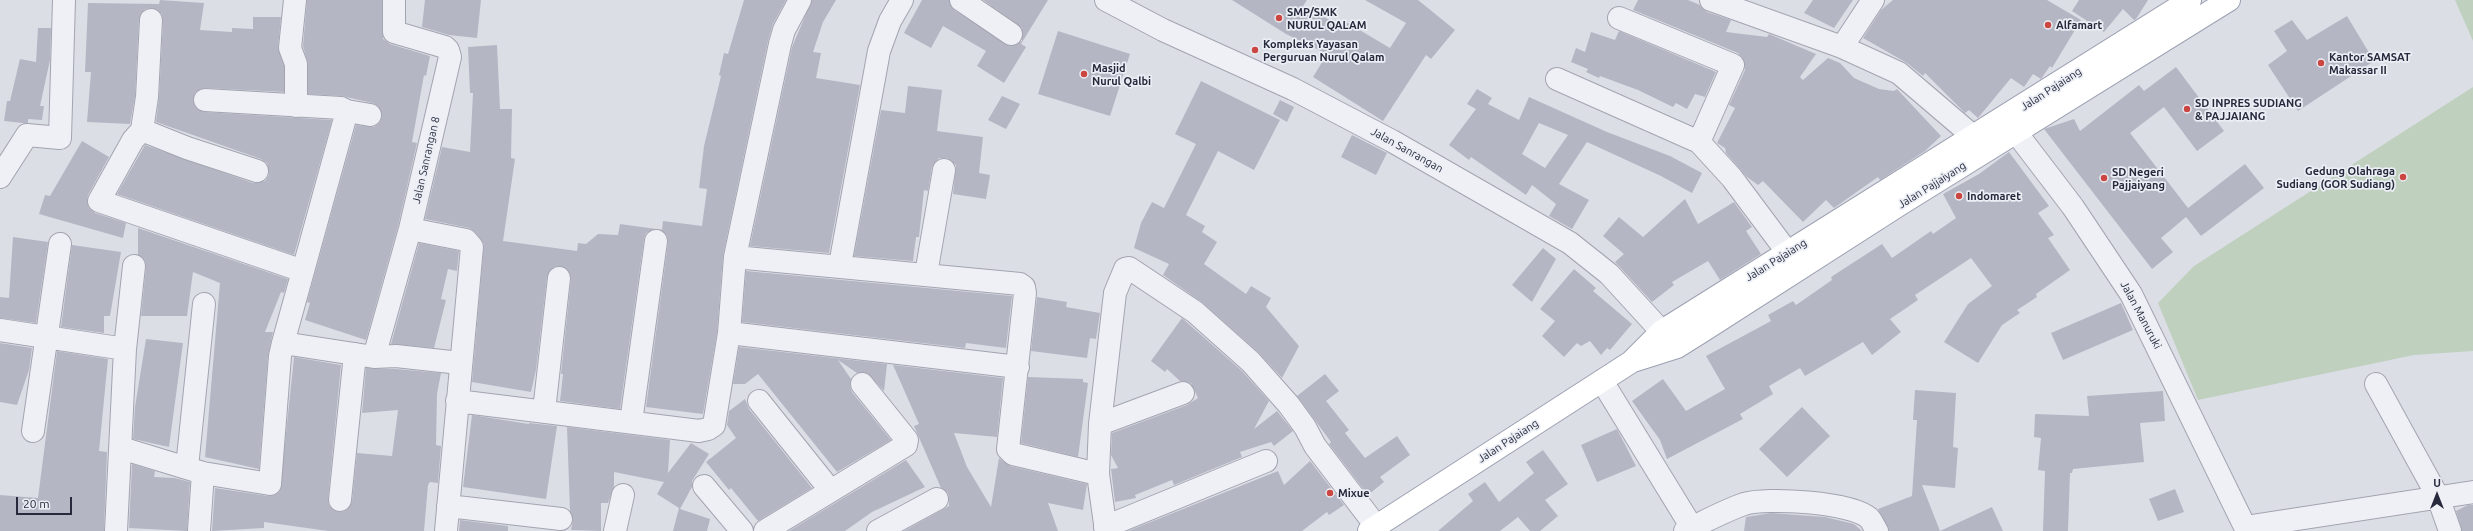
<!DOCTYPE html>
<html>
<head>
<meta charset="utf-8">
<style>
  body { margin:0 }
  #map { position:relative; width:2473px; height:531px; overflow:hidden; background:#dcdee6; font-family:Ubuntu,sans-serif }
  canvas { display:block }
  .north { position:absolute; left:2417px; top:475px; width:40px; height:40px; -webkit-text-stroke:3px #ebeef4; paint-order:stroke; rotate:0deg; font-size:11px; font-weight:700; line-height:16px; text-align:center; color:#262a3c }
  .north::after { content:''; display:block; margin:auto; width:14px; height:18px; background:#262a3c; clip-path:polygon(50% 0,100% 100%,50% 72%,0 100%) }
  .scale { position:absolute; left:16px; top:497px; width:56px; height:18px; box-sizing:border-box; border:2px solid #262a3c; border-top:0; padding-left:5px; font-size:12px; line-height:14px; white-space:nowrap; color:#262a3c; -webkit-text-stroke:3px #ebeef4; paint-order:stroke }
</style>
</head>
<body>
<div id="map">
<canvas width="2473" height="531"></canvas>
<div class="north">U</div>
<div class="scale">20 m</div>
</div>
<script>
const ctx = document.querySelector('canvas').getContext('2d');
ctx.lineJoin = 'round';
function paint(path, color) { ctx.fillStyle = color; ctx.fill(path, 'evenodd'); }
function strokePath(path, color, width, dash) { ctx.strokeStyle = color; ctx.lineWidth = width; ctx.lineCap = dash ? 'butt' : 'round'; ctx.setLineDash(dash || []); ctx.stroke(path); }
function label(font, color, halo, rows, align = 'center') {
  ctx.font = font + ' Ubuntu,sans-serif'; ctx.lineWidth = 3.5; ctx.setLineDash([]); ctx.textBaseline = 'middle'; ctx.strokeStyle = halo; ctx.fillStyle = color; for (const [text, x, y, turn = 0] of rows) {
    ctx.save(); ctx.translate(x, y); ctx.rotate((+turn || 0) * Math.PI / 180); ctx.textAlign = isNaN(turn) ? turn : align; if (halo) ctx.strokeText(text, 0, 0); ctx.fillText(text, 0, 0); ctx.restore();
  }
}
paint(new Path2D(`
  M2455,0H2473V41Z
  M2473,87V351L2414,355L2198,400L2158,303L2194,266Z`), '#bfd0be');
paint(new Path2D(`
  M160,0L204,3L200,30L232,32V28L253,29V17H281L278,47L284,66V92L205,88L195,93L193,100L198,110L204,112L332,120L294,255L117,194L145,145L253,183L265,181L269,175L267,163L261,159L156,122L159,98L163,21L162,14L152,8L145,9L139,19L135,96L130,124L87,122L91,72H85L88,3L159,4Z
  M307,0H382L383,39L390,44L430,56L426,76L424,75L412,142L417,143L398,226L366,340L305,320L310,303L307,302L356,125L374,127L379,123L382,117L378,106L372,103L342,96L308,94V64L303,46Z
  M425,0H481L477,38L449,35L422,27Z
  M744,0H786L773,24L768,41L723,255L717,332L703,414L646,407L668,243L667,236L659,229L662,230L663,221L702,226L707,189L699,188L704,146L721,76L719,75L724,53L728,54Z
  M812,0H836L823,22L813,52L821,53L816,78L860,85L829,253L750,246L792,47Z
  M922,0H949L954,10L1010,46L1022,41V28L983,0H1048L1021,44L1026,47L1004,83L977,66L986,51L943,26L931,48L904,33Z
  M1232,0H1307L1303,6L1343,27L1346,22L1390,48L1406,23L1365,0H1418L1455,30L1431,59L1426,55L1383,121L1313,77L1327,54L1286,34Z
  M1638,0H1688L1700,5L1707,12L1731,20L1726,32L1767,37L1769,34L1816,54L1800,77L1803,80L1828,58L1840,63L1854,78L1879,89L1894,91L1897,89L1941,136L1925,151L1880,180L1878,177L1834,208L1826,200L1803,222L1763,181L1758,185L1747,177L1726,153L1725,148L1717,143L1735,108L1729,105L1745,70L1743,58L1738,53L1633,10Z
  M1813,0H1853L1834,28L1804,13Z
  M1893,0H2047L2081,20L2052,68L2050,66L2041,79L2033,74L2024,87L2011,78L1978,118L1969,110L1965,113L1925,73L1923,76L1907,63L1863,38L1881,10Z
  M2079,0H2148L2136,19L2134,20L2123,9L2104,32L2072,11Z
  M2347,16L2374,61L2298,111L2268,65L2287,51L2274,31L2292,20L2307,40Z
  M38,28H51L50,60L40,106H44L42,120L28,119V123H23L4,121L7,101H10L20,59L36,62Z
  M1058,31L1130,54L1110,116L1038,94Z
  M1619,31L1716,72L1705,97L1695,94L1687,109L1676,103L1673,107L1638,90L1600,76L1599,78L1586,72L1588,69L1571,62L1576,48L1585,52L1591,32L1615,40Z
  M497,45L500,109H512L511,158L515,159L503,241L577,251L578,243L586,244L598,234L618,235L620,224L656,229L646,233L644,239L620,409L560,401L563,374H561L571,279L570,273L561,266L554,267L547,277L536,370L531,392L472,382L484,244L475,232L469,228L425,219L442,147L470,152L473,93H470L468,47Z
  M2176,67L2224,131L2197,151L2164,107L2130,133L2188,208L2245,164L2264,188L2201,236L2186,217L2161,238L2173,252L2152,269L2044,129L2074,119L2080,131L2139,85L2144,91Z
  M1201,81L1280,120L1254,170L1218,151L1186,215L1205,226L1202,232L1217,242L1204,264L1246,294L1251,286L1271,298L1266,307L1299,346L1282,378L1259,353L1203,303L1163,275L1169,264L1134,248L1141,223L1152,202L1164,208L1196,144L1175,134Z
  M908,86L942,90L937,131L983,137L979,173L990,175L986,199L953,194L956,165L947,158H939L932,167L928,191L924,190L919,237H916L913,261L854,256L881,110L905,113Z
  M1477,89L1492,98L1488,104L1519,120L1529,97L1607,132L1670,156L1702,173L1692,193L1661,176L1587,142L1559,184L1589,200L1572,229L1549,216L1556,204L1532,185L1526,195L1471,157L1469,160L1449,145L1476,109L1467,104ZM1539,123L1568,135L1545,168L1522,154Z
  M1002,96L1020,104L1006,129L988,120Z
  M1280,100L1294,107L1287,122L1273,114Z
  M1352,135L1387,153L1376,175L1341,157Z
  M82,141L109,157L88,195L87,201L89,208L95,213L126,223L123,238L39,214L45,195L50,196Z
  M2009,152L2049,206L2038,213L2054,235L2048,238L2070,270L2036,294L2037,297L2017,310L2020,313L2002,325L1978,363L1944,342L1968,304L1992,286L1971,258L1915,295L1918,300L1890,319L1901,332L1872,355L1863,342L1805,376L1800,368L1769,386L1773,394L1740,414L1743,419L1667,459L1660,440L1632,401L1663,379L1686,411L1725,389L1706,356L1771,321L1768,315L1793,301L1796,305L1832,280L1831,277L1882,244L1892,258L1931,231L1933,234L1956,218L1943,194L1979,174Z
  M1685,199L1698,224L1734,202L1752,227L1746,231L1761,254L1720,280L1708,261L1672,282L1674,285L1652,302L1615,262L1624,254L1603,236L1619,217L1643,237Z
  M138,228L288,279L284,293L281,292L265,332H273L268,355L259,469L205,457L220,283L193,272L187,316H141L146,267L145,261L138,255Z
  M13,237L48,242L36,323L0,318V297L9,298Z
  M419,243L459,251L457,271L448,269L441,299L446,300L434,348L391,344Z
  M72,245L121,252L110,316H104V333L61,327Z
  M1543,248L1556,259L1532,302L1512,285Z
  M1574,269L1596,288L1593,291L1632,324L1610,350L1607,348L1601,355L1590,341L1581,346L1577,343L1564,357L1542,336L1555,321L1540,309Z
  M746,271L1012,296L1006,348L966,343L965,348L742,322Z
  M1037,297L1067,302L1066,307L1100,313L1096,339L1090,338L1087,358L1031,351Z
  M2121,303L2133,330L2063,360L2051,333Z
  M1182,318L1242,371L1269,401L1254,429L1277,411L1293,431L1274,446L1271,442L1240,452L1242,457L1174,485L1172,480L1135,495L1136,498L1115,502L1111,469L1118,468L1111,455L1112,433L1187,405L1198,398L1191,383L1180,381L1167,369L1165,372L1151,361Z
  M146,339L183,343L169,447L133,439L135,407Z
  M0,343L32,348L29,370L17,405L0,402Z
  M739,347L887,364L884,391L867,373H857L838,360L851,379L850,386L852,392L891,440L837,472L758,374L745,384H733Z
  M57,351L108,359L99,451L107,452L104,531H0V495L38,498Z
  M294,357L341,365L328,499L329,505L338,512L345,511L352,502L357,453L392,456L398,410L362,413L366,368L396,369L441,373L437,394L436,445L441,446L438,483L430,482L428,485L424,531H328L264,522V528L212,531L215,488L268,496L275,495L280,491Z
  M893,365L1003,378L997,437L954,433L967,467L991,507L999,458L1010,466L1087,484L1083,510L1048,503L1058,531H904L949,506V499L948,493L941,488L914,426L919,424Z
  M1325,374L1339,391L1326,401L1349,430L1345,433L1365,458L1397,436L1410,455L1380,477L1384,482L1368,495L1329,444L1331,442L1297,396Z
  M1028,377L1083,379V382L1088,383L1078,457L1021,443Z
  M1915,390L1956,393L1953,447L1958,448L1955,488L1922,485L1940,531L1992,507L2003,531H1889L1878,509L1912,496L1917,420H1913Z
  M2163,391L2165,421L2140,423L2144,462L2073,469L2072,473H2070L2068,531H2043L2045,471L2038,470L2041,438L2034,437L2035,414L2089,416L2087,396Z
  M745,399L749,409L812,488L758,521L731,488L729,490L706,462L736,438L727,425L729,411Z
  M1802,407L1830,436L1787,477L1759,449Z
  M472,415L529,424V423L557,426L546,499L463,487Z
  M567,427L670,440L668,473L691,443L709,454L692,481V487L680,509L710,519L707,531H673L679,508L657,494L664,482L614,472V487L608,503H601V531L571,530L573,520L570,511Z
  M1617,429L1636,466L1597,482L1581,445Z
  M1543,450L1568,484L1545,500L1558,516L1540,531H1530L1518,517L1500,531H1438L1473,501L1468,494L1485,482L1499,502L1534,473L1526,462Z
  M906,460L925,487L872,512L845,531H789Z
  M1310,461L1344,505L1329,515L1327,512L1302,531H1128L1278,471L1284,485Z
  M132,464L155,471L154,477L175,478L190,482L187,531L129,528Z
  M2175,489L2184,512L2158,521L2149,499Z
  M2468,505H2473V531H2462L2456,511Z
  M1771,513L1825,517L1854,524L1862,531H1744L1746,517Z
  M460,520L508,526V531H459Z`), '#b4b7c3');
const minor = new Path2D(`
  M295,0L290,48L296,64V106
  M961,0L1011,34
  M1106,0L1163,30L1293,89L1392,141L1570,243L1609,274L1674,345
  M1711,0L1842,47L1899,73L1974,137
  M1619,18L1733,65L1699,142
  M1842,47L1873,0
  M1557,79L1699,142L1732,178L1788,253
  M205,100L341,108L347,111L303,271
  M347,111L370,115
  M2005,118L2073,207L2131,294L2247,531
  M142,130L147,97L151,20
  M257,171L187,148L142,130L133,140L99,201L303,271L283,343L374,357L396,356L460,363
  M0,177L27,135L60,138L64,0
  M410,229L466,240L472,247L446,531
  M735,257L1020,284L1024,287L1025,293L1008,449L1013,454L1098,474
  M840,265L879,51L890,21L902,0
  M926,274L944,170
  M0,330L125,349L116,531
  M729,333L1018,367
  M125,349L134,266
  M374,357L410,229L450,57L448,50L445,47L394,32V0
  M1602,381L1694,531
  M2376,384L2438,497L2450,531
  M457,401L699,431L708,429L714,425L729,333L735,257L780,44L784,30L800,0
  M759,401L831,491
  M544,411L559,278
  M631,422L656,241
  M1100,424L1183,393
  M33,431L60,244
  M121,448L203,473L270,484L280,356L283,343
  M187,467L204,304
  M704,486L742,531
  M340,500L355,354
  M448,506L561,519
  M1105,527L1266,461
  M2245,527L2473,492
  M199,531L203,473
  M615,531L623,495
  M765,531L906,445L907,440L862,384
  M878,531L937,499
  M1106,531L1098,474L1100,424L1115,293L1125,269L1129,268L1195,312L1251,362L1289,405L1305,427L1315,446L1376,526
  M1685,531C1704,522 1724,511 1744,504C1766,497 1851,502 1869,518C1872,521 1874,527 1877,531`);
const major = new Path2D(`
  M1636,360L1677,347L1701,332L1899,205L2229,0
  M1369,531L1631,362L1662,331L2190,0`);
strokePath(minor, '#a2a4b0', 24);
strokePath(major, '#9ca1b2', 24);
strokePath(minor, '#eff0f5', 22);
strokePath(major, '#fff', 22);
for (const [x, y, r, color] of [
  [1279,18,4,"#cb4541"],
  [2048,25,4,"#cb4541"],
  [1255,50,4,"#cb4541"],
  [2321,63,4,"#cb4541"],
  [1084,74,4,"#cb4541"],
  [2187,109,4,"#cb4541"],
  [2403,177,4,"#cb4541"],
  [2104,178,4,"#cb4541"],
  [1959,196,4,"#cb4541"],
  [1330,493,4,"#cb4541"]
]) { const dot = new Path2D(); dot.arc(x, y, r, 0, 2 * Math.PI); ctx.fillStyle = color; ctx.fill(dot); strokePath(dot, '#ebeef4', 1.5); }
label('bold 11px', '#262a3c', '#ebeef4', [
  ["SMP/SMK",1287,12],
  ["NURUL QALAM",1287,25],
  ["Alfamart",2056,25],
  ["Kompleks Yayasan",1263,44],
  ["Perguruan Nurul Qalam",1263,57],
  ["Kantor SAMSAT",2329,57],
  ["Makassar II",2329,70],
  ["Masjid",1092,68],
  ["Nurul Qalbi",1092,81],
  ["SD INPRES SUDIANG",2195,103],
  ["& PAJJAIANG",2195,116],
  ["Gedung Olahraga",2395,171,"right"],
  ["Sudiang (GOR Sudiang)",2395,184,"right"],
  ["SD Negeri",2112,172],
  ["Pajjaiyang",2112,185],
  ["Indomaret",1967,196],
  ["Mixue",1338,493]
], 'left');
label('11px', '#262a3c', '#ebeef4', [
  ["Jalan Pajaiang",2051,89,-33],
  ["Jalan Sanrangan",1407,150,29],
  ["Jalan Sanrangan 8",426,160,-77],
  ["Jalan Pajjaiyang",1932,185,-32],
  ["Jalan Pajaiang",1776,260,-32],
  ["Jalan Manuruki",2141,315,62],
  ["Jalan Pajaiang",1508,441,-33]
]);
</script>
</body>
</html>
